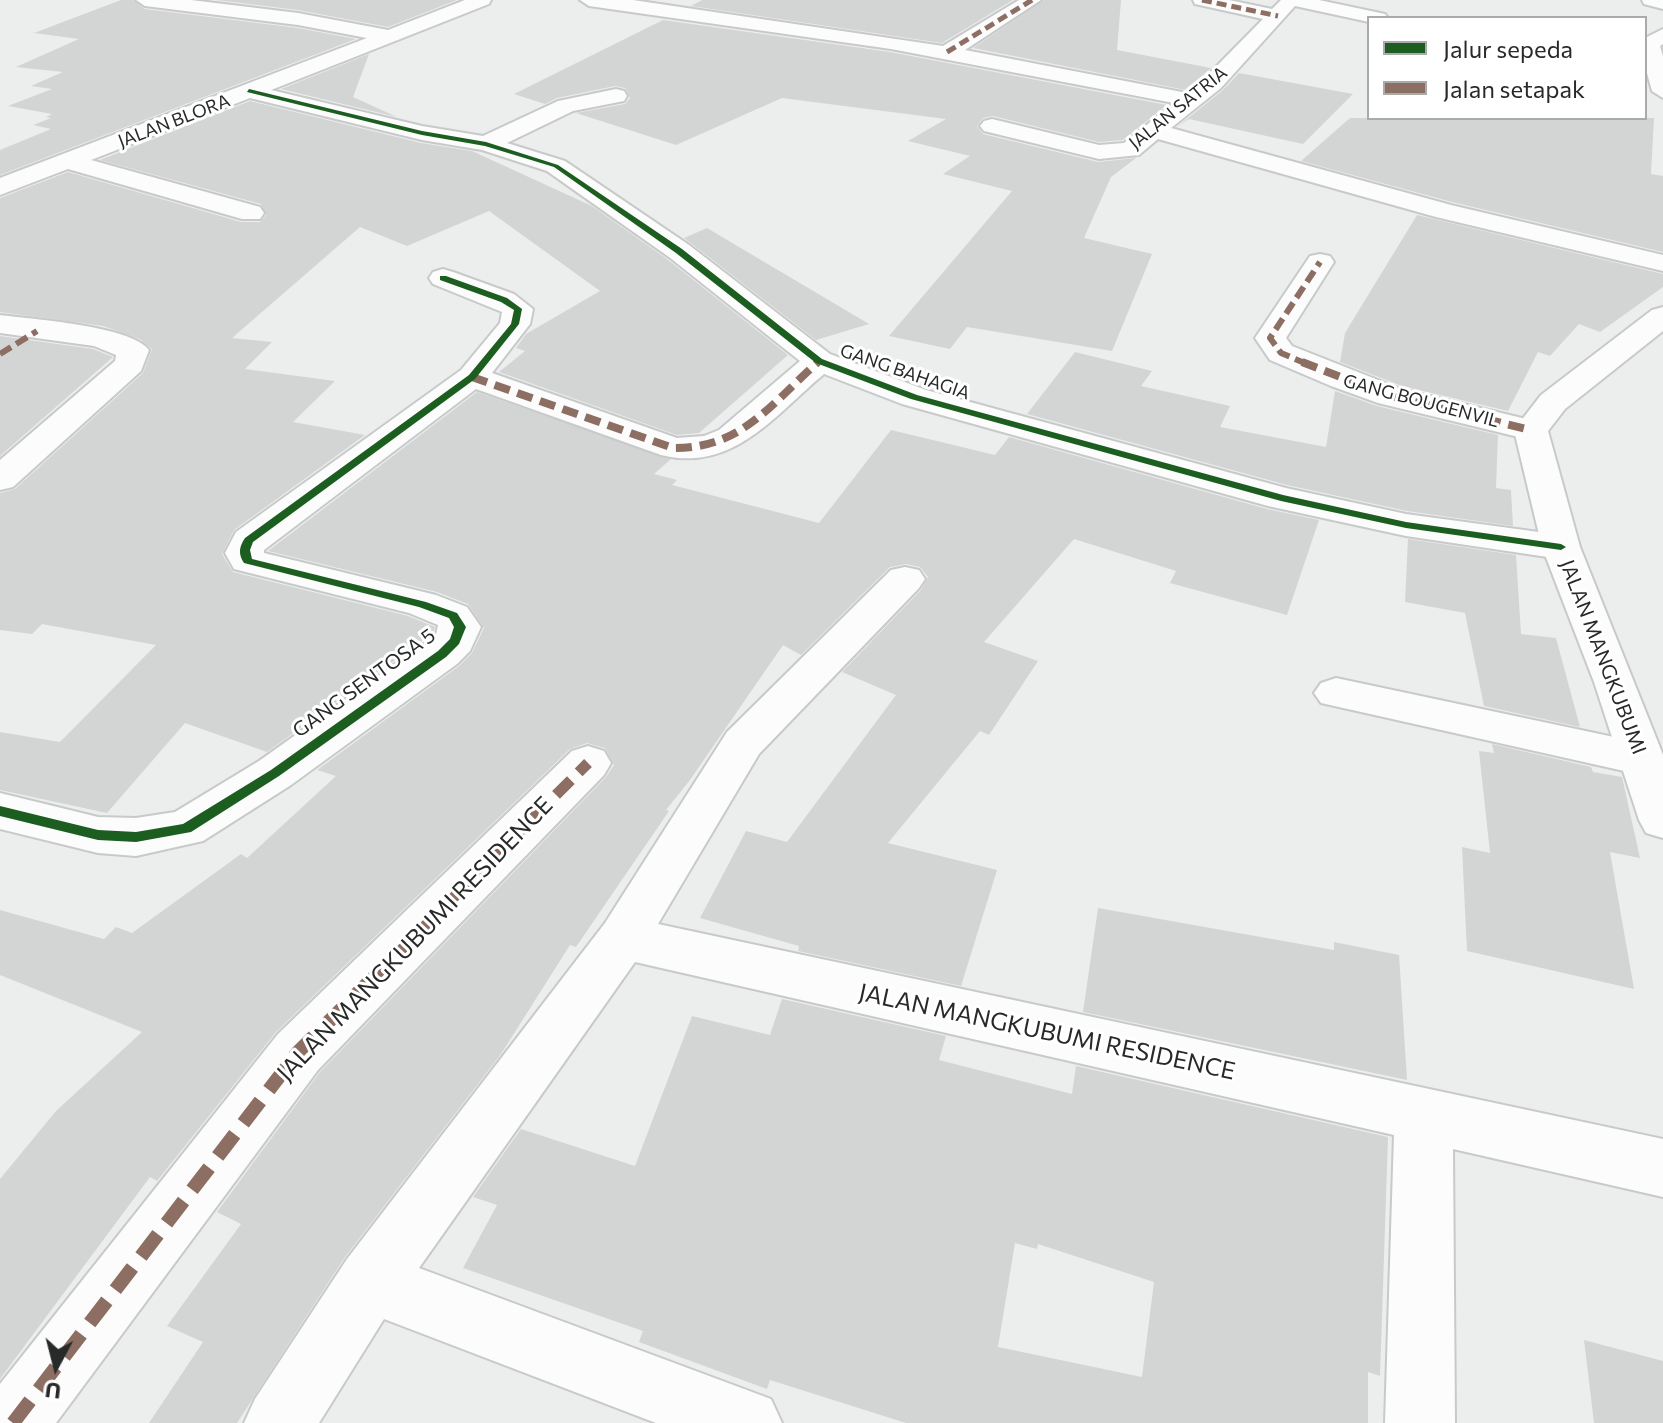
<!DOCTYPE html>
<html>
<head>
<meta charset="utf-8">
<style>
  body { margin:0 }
  #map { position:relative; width:1663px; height:1423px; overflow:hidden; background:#ebeeed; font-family:Commissioner,sans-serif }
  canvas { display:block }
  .legend { position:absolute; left:1367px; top:16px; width:280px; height:104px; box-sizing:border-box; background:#fff; border:2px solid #a9aaa9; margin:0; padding:10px 14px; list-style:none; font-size:24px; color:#282a29 }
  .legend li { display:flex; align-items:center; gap:16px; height:40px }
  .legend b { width:40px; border:2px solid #a9aaa9 }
  .north { position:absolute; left:16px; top:1327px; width:80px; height:80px; -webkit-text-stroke:6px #fff; paint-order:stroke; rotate:187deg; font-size:22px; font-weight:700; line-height:32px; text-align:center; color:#282a29 }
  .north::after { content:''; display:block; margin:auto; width:28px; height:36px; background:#282a29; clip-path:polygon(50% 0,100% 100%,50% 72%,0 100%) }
</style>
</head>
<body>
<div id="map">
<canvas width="1663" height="1423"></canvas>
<ul class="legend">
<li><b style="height:10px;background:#1b5e20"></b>Jalur sepeda</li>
<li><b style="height:10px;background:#8d6e63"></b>Jalan setapak</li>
</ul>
<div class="north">U</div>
</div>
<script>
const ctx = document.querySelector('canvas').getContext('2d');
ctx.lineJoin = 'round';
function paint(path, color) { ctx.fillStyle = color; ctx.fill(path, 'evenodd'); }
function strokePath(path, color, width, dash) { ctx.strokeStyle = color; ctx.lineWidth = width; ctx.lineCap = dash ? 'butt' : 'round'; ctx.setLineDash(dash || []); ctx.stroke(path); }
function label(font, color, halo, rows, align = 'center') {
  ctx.font = font + ' Commissioner,sans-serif'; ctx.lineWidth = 6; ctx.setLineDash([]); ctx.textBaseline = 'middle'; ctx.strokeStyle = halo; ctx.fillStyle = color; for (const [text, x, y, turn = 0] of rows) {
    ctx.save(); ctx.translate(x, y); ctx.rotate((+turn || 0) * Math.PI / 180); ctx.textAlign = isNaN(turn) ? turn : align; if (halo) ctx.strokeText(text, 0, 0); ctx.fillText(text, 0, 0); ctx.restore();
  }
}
paint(new Path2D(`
  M121,0H133L145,9L298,28L356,39L0,175V150L51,129L33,125L51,118L46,117L52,114L8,106L52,89L31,86L63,72L16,67L79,39L34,33Z
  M216,0H457L388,27L298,10Z
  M702,0H1013L942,43L691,6Z
  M1044,0H1121L1117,50L1211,68L1186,90L973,48Z
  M663,20L890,52L1167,105L1123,140L1099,142L993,116L983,118L977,126L983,134L1098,162L1136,158L1111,177L1084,238L1152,254L1112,351L967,327L950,349L889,336L1012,191L943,174L970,156L908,141L946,119L782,98L676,145L576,113L625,104L630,98L625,88L615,86L557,98L545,104L514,94Z
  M369,54L353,97L397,117L281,89Z
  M1239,73L1353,94L1303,144L1189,119L1177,127L1223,90Z
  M250,101L421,143L472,151L592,206L667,259L788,355L699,433L677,435L499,372L525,351L516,348L526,334L600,291L489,211L407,246L360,227L232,338L272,342L245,369L335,381L293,422L365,435L234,530L222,554L233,572L408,616L435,627L433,633L267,752L185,723L107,813L0,790V732L60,742L156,645L42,624L32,634L0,630V493L15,489L143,373L152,349L140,339L103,326L0,312V198L68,172L241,222H260L266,215L261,204L100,160Z
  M1350,118H1654L1651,174L1663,176V252L1452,202L1301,161Z
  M1417,215L1663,274V287L1600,332L1579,324L1550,356L1538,352L1508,411L1402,386L1340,362L1345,333Z
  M707,228L869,324L816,340L684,238Z
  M0,336L93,349L113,357L0,456Z
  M1075,352L1152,371L1141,386L1230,406L1220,427L1326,447L1335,391L1377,406L1498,435L1496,488L1511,490L1513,526L1407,511L1287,485L1027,414Z
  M477,392L671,459L654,474L677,480L672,485L819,523L891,430L995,455L1009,437L1267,509L1319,520L1287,615L1170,583L1176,571L1074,539L984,642L1038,661L989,735L980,731L888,843L997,870L961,986L798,951L799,946L700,918L746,831L787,842L896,695L842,672L921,590L928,577L920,567L906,564L890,567L801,655L783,645L690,780L666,810L669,811L576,947L570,945L501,1054L345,1257L237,1423H149L203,1342L167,1326L241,1224L217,1212L320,1072L606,777L614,765L605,748L587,743L570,749L276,1032L157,1181L150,1177L0,1379V1179L56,1111L142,1032L0,975V910L104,939L116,927L132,933L241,854L247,858L336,776L317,770L459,666L472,653L484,628L468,604L437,592L268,551Z
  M1408,539L1516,555L1521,634L1556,638L1580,727L1484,706L1465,613L1405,602Z
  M1492,744L1591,767L1593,772L1622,777L1640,858L1610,852L1634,989L1467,951L1462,847L1490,853L1479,751L1494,753Z
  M1098,908L1334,950V942L1399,955L1407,1080L1083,1012Z
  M782,999L946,1036L939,1060L1072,1094L1076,1066L1388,1137L1380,1376L1368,1372V1423H906L770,1380L767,1389L639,1342L643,1331L463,1268L497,1205L473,1197L521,1129L635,1166L692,1016L770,1035ZM1015,1243L1037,1249L1038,1244L1154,1282L1142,1377L998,1347Z
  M1584,1340L1663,1361V1423H1594Z`), '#d3d5d5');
const minor = new Path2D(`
  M136,0H191L298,13L388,30L465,0H491L489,4L271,90L422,126L483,136L558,101L616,89L624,91L627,96L624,101L573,111L507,143L565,161L689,245L830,354L926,390L1286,488L1406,514L1561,535L1574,539L1580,547L1574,555L1561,559L1406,536L1268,506L902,404L824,374C775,415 733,473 661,455L476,389L264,550V553L436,595L467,607L481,627L470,651L457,664L291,785L203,841L136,856L98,853L0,829V793L98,817L136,818L175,812L259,761L436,635L438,625L409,613L234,569L225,553L236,532L461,370L500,323L502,312L433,284L429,278L433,272L443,269L453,272L514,294L533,309L530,324L492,373L677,438L704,436L719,430L800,361L669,257L547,171L482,150L422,140L250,98L91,160L260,207L264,213L260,219H242L68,169L0,195V178L367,38L298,25L145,6Z
  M580,0H633L943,46L1019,0H1041L965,50L1187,93L1205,78L1263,19L1195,4L1193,0H1229L1272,9L1281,0H1319L1385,14L1388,18H1369V22L1295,6L1221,88L1171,128L1451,205L1663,255V271L1436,217L1158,139L1139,155L1099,159L984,131L980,126L984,121L992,119L1099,145L1124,143L1174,103L891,49L589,6Z
  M1320,254L1330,256L1334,262L1286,338L1292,346L1401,389L1543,423L1548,430L1543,437L1531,440L1378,403L1331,386L1270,360L1255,338L1310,256Z
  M0,315C31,319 132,326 149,350L141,371L13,487L0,490V460L115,361L116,355L94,346L0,333Z
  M905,567L919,570L925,579L919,588L759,754L658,924L1663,1139V1197L1453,1149L1455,1423H1385L1394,1135L635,962L419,1268L771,1399L782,1423H656L384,1319L319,1423H244L255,1399L347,1259L605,923L727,732L891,570Z
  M1336,678L1642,743L1658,747L1663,762L1658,771L1642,775L1321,703L1314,693L1321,683Z
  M588,746L604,751L611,763L604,775L318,1070L56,1423H0V1384L278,1034L572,751Z`);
const tertiary = new Path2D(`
  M1663,29V44L1660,46L1663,56V98L1652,91L1645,66V38Z
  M1663,307V331L1565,409L1548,431L1580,547L1663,755V838L1646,833L1639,820L1594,682L1542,547L1514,430L1541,395L1652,310Z`);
const trunk = new Path2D(`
  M1642,0H1663V9L1644,4Z`);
strokePath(minor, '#c8cac9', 4);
strokePath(tertiary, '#c8cac9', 4);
strokePath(trunk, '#c8cac9', 4);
paint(minor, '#fcfcfc');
paint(tertiary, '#fcfcfc');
paint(trunk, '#fcfcfc');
strokePath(new Path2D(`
  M1202,0L1278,16
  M947,52L1032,0`), '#8d6e63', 5, [10, 5]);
strokePath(new Path2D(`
  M0,354L37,331
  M816,364L819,361
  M1307,364L1281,353L1270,338L1320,262`), '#8d6e63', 6, [13, 6]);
strokePath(new Path2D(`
  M1302,362L1390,396L1531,430
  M472,377L673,448C741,449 771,404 818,362`), '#8d6e63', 8, [16, 8]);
strokePath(new Path2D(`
  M375,976L588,763`), '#8d6e63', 11, [21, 11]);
strokePath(new Path2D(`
  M13,1423L298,1052L377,974`), '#8d6e63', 14, [28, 14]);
paint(new Path2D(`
  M249,89L422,131L486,142L558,165L682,249L822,359L917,395L1283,495L1406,522L1561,544L1566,547L1561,550L1406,528L1281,501L911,399L816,363L676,253L554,167L485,146L422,135L247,92Z
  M440,276H446L507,298L522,309L519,324L475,379L253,542L250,550L252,559L426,602L457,613L466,627L459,644L446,657L279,776L191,832L136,842L98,840L0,816V806L98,830L136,832L183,824L271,770L438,651L450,639L454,627L449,618L419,607L244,563C238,554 239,547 245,538L469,375L511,324L514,310L501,302L440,280Z`), '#1b5e20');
label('18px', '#282a29', '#fff', [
  ["JALAN SATRIA",1178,108,-39],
  ["JALAN BLORA",174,121,-21],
  ["GANG BAHAGIA",905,372,19],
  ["GANG BOUGENVIL",1421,401,15]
]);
label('20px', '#282a29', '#fff', [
  ["JALAN MANGKUBUMI",1603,657,69],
  ["GANG SENTOSA 5",364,683,-36]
]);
label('24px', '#282a29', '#fff', [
  ["JALAN MANGKUBUMI RESIDENCE",415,939,-46],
  ["JALAN MANGKUBUMI RESIDENCE",1047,1032,12]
]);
</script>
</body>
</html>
